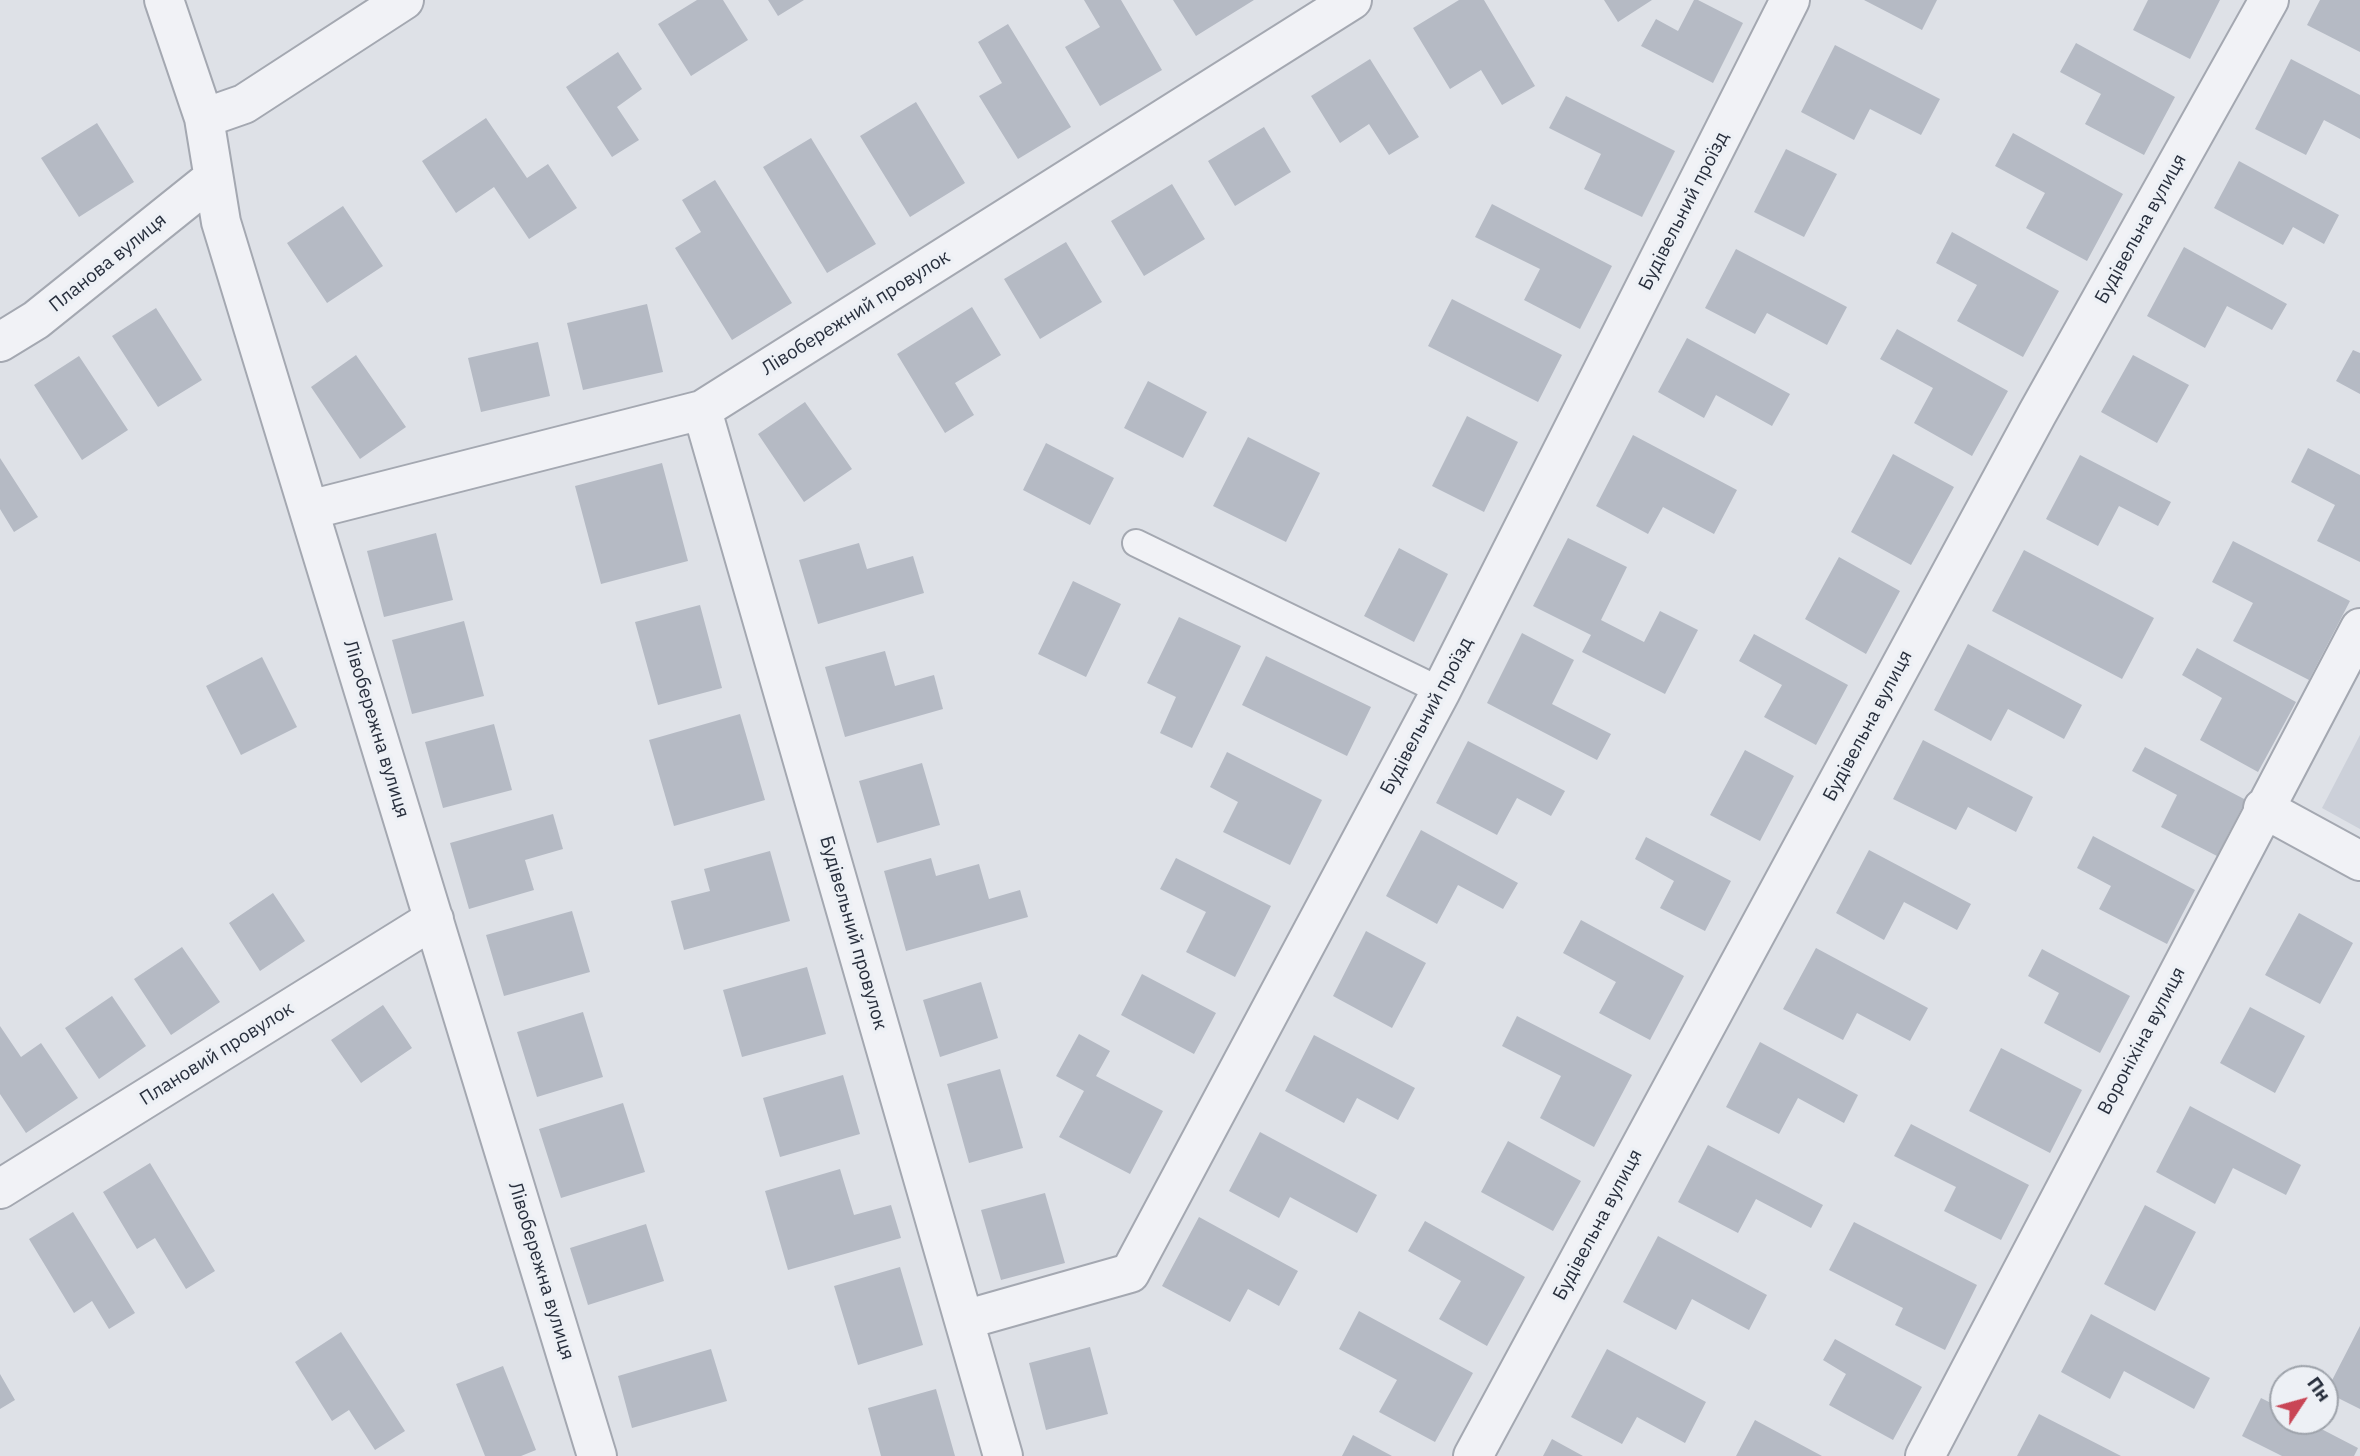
<!DOCTYPE html>
<html>
<head>
<meta charset="utf-8">
<style>
  body { margin:0 }
  #map { position:relative; width:2360px; height:1456px; overflow:hidden; background:#dee1e7; font-family:"IBM Plex Sans",sans-serif }
  canvas { display:block }
  .north { position:absolute; left:2269px; top:1365px; width:70px; height:70px; box-sizing:border-box; background:#edf0f5; border:2px solid #9ea3ab; border-radius:50%; rotate:54deg; font-size:19px; font-weight:700; line-height:28px; text-align:center; color:#282f3d }
  .north::after { content:''; display:block; margin:auto; width:24px; height:32px; background:#c94656; clip-path:polygon(50% 0,100% 100%,50% 72%,0 100%) }
</style>
</head>
<body>
<div id="map">
<canvas width="2360" height="1456"></canvas>
<div class="north">Пн</div>
</div>
<script>
const ctx = document.querySelector('canvas').getContext('2d');
ctx.lineJoin = 'round';
function paint(path, color) { ctx.fillStyle = color; ctx.fill(path, 'evenodd'); }
function strokePath(path, color, width, dash) { ctx.strokeStyle = color; ctx.lineWidth = width; ctx.lineCap = dash ? 'butt' : 'round'; ctx.setLineDash(dash || []); ctx.stroke(path); }
function label(font, color, halo, rows, align = 'center') {
  ctx.font = font + ' "IBM Plex Sans",sans-serif'; ctx.lineWidth = 7; ctx.setLineDash([]); ctx.textBaseline = 'middle'; ctx.strokeStyle = halo; ctx.fillStyle = color; for (const [text, x, y, turn = 0] of rows) {
    ctx.save(); ctx.translate(x, y); ctx.rotate((+turn || 0) * Math.PI / 180); ctx.textAlign = isNaN(turn) ? turn : align; if (halo) ctx.strokeText(text, 0, 0); ctx.fillText(text, 0, 0); ctx.restore();
  }
}
paint(new Path2D(`
  M2360,735V829L2322,808Z`), '#ccd0d9');
paint(new Path2D(`
  M697,0H723L748,40L691,76L658,24Z
  M768,0H804L778,16Z
  M1084,0H1121L1162,70L1100,106L1065,47L1100,27Z
  M1173,0H1254L1196,36Z
  M1459,0H1484L1535,86L1502,105L1481,70L1450,89L1413,28Z
  M1604,0H1652L1618,22Z
  M1694,0H1698L1743,23L1713,83L1641,46L1656,19L1678,31Z
  M1864,0H1937L1922,30Z
  M2148,0H2220L2190,59L2133,30Z
  M2320,0H2360V52L2307,25Z
  M1008,24L1071,127L1018,159L979,96L1002,83L978,42Z
  M2076,43L2175,97L2144,155L2085,124L2101,94L2060,72Z
  M1835,45L1940,99L1921,135L1870,109L1854,140L1801,112Z
  M618,52L642,89L617,107L639,140L612,157L566,87Z
  M1370,59L1419,137L1389,155L1369,124L1340,143L1311,96Z
  M2291,59L2360,95V139L2324,120L2306,155L2255,129Z
  M1566,96L1675,151L1642,217L1584,189L1601,154L1549,128Z
  M916,102L965,183L910,217L860,136Z
  M486,118L527,178L548,164L577,208L529,239L494,187L456,213L422,161Z
  M97,123L134,182L79,217L41,158Z
  M1264,127L1291,172L1235,206L1208,161Z
  M2013,133L2123,194L2087,261L2026,228L2045,193L1995,166Z
  M811,138L876,244L827,273L763,167Z
  M1786,149L1837,174L1804,237L1754,212Z
  M2239,161L2339,215L2324,244L2293,227L2283,245L2214,208Z
  M715,180L792,303L732,340L675,248L701,232L682,200Z
  M1172,184L1205,239L1144,276L1111,221Z
  M1492,204L1612,266L1580,329L1524,300L1540,269L1475,237Z
  M343,206L383,266L327,303L287,243Z
  M1952,232L2059,291L2023,357L1957,321L1977,285L1936,263Z
  M1066,242L1102,302L1040,339L1004,279Z
  M2184,247L2287,304L2272,330L2227,306L2205,348L2147,316Z
  M1736,249L1847,307L1827,345L1767,313L1755,334L1705,308Z
  M1452,299L1562,355L1538,402L1428,346Z
  M647,304L663,372L583,390L567,323Z
  M972,307L1001,355L955,383L974,415L945,433L897,354Z
  M156,308L202,380L158,407L112,336Z
  M1897,329L2008,391L1972,456L1914,423L1933,388L1880,359Z
  M1687,338L1790,394L1772,426L1716,395L1704,418L1658,392Z
  M538,342L550,396L481,412L468,358Z
  M2353,350L2360,353V394L2336,381Z
  M356,355L406,427L360,459L311,387Z
  M2133,355L2189,385L2157,443L2101,412Z
  M79,356L128,430L82,460L34,385Z
  M1148,381L1207,412L1183,458L1124,428Z
  M805,402L852,469L804,502L758,434Z
  M1467,416L1518,442L1484,512L1432,486Z
  M1633,435L1737,490L1714,534L1663,507L1648,534L1596,506Z
  M1248,437L1320,473L1286,542L1213,506Z
  M1046,443L1114,478L1090,525L1023,490Z
  M2308,448L2360,475V562L2317,541L2335,505L2291,482Z
  M1893,454L1954,487L1911,565L1851,532Z
  M2080,455L2171,502L2158,526L2119,506L2098,546L2046,519Z
  M0,458L38,517L14,532L0,509Z
  M662,463L688,561L601,584L575,486Z
  M436,533L453,600L384,617L367,551Z
  M1568,538L1627,567L1601,620L1644,642L1660,611L1698,630L1665,694L1582,652L1591,635L1533,606Z
  M2233,541L2350,601L2309,680L2233,641L2253,603L2212,582Z
  M859,543L867,569L913,556L924,593L818,624L799,560Z
  M1399,548L1448,574L1414,642L1364,616Z
  M2024,550L2154,618L2122,679L1992,611Z
  M1839,557L1900,591L1866,654L1805,619Z
  M1073,581L1121,604L1086,677L1038,654Z
  M700,605L722,688L658,705L635,622Z
  M1179,617L1241,646L1192,748L1160,733L1176,697L1147,683Z
  M464,621L484,696L412,714L392,640Z
  M1522,633L1574,660L1552,704L1611,734L1597,760L1487,703Z
  M1754,634L1848,685L1816,745L1764,717L1782,685L1739,661Z
  M1968,644L2082,705L2064,739L2008,709L1991,741L1934,710Z
  M2197,648L2296,702L2258,772L2200,740L2222,698L2182,675Z
  M885,651L895,686L934,675L943,709L845,737L825,667Z
  M1266,656L1371,707L1347,756L1242,705Z
  M262,657L297,727L241,755L206,686Z
  M740,714L765,800L674,826L649,740Z
  M494,724L512,790L443,808L425,742Z
  M1923,740L2033,797L2016,832L1968,807L1956,830L1893,799Z
  M1468,741L1565,791L1551,816L1517,798L1497,835L1436,803Z
  M2145,747L2246,800L2217,856L2161,827L2177,795L2132,771Z
  M1745,750L1794,776L1760,841L1710,815Z
  M1227,752L1322,800L1290,865L1223,832L1238,802L1210,787Z
  M922,763L940,825L877,843L859,781Z
  M553,814L563,849L525,860L534,890L469,909L450,843Z
  M1421,830L1518,883L1503,909L1458,885L1437,924L1386,896Z
  M2093,836L2195,890L2167,944L2099,909L2111,886L2077,868Z
  M1646,837L1731,881L1705,931L1660,908L1674,881L1635,859Z
  M1869,850L1971,904L1957,930L1904,902L1884,940L1836,913Z
  M770,851L790,921L684,950L671,901L710,891L704,869Z
  M931,858L936,876L979,864L989,899L1020,890L1028,917L906,951L884,871Z
  M1176,858L1271,906L1235,977L1186,952L1206,912L1160,889Z
  M273,893L305,941L260,971L229,923Z
  M572,911L590,972L504,996L486,935Z
  M2299,913L2353,943L2320,1004L2265,975Z
  M1581,920L1684,976L1650,1040L1599,1013L1616,982L1563,953Z
  M1366,931L1426,963L1392,1028L1333,996Z
  M182,947L220,1002L171,1035L134,979Z
  M1816,948L1928,1008L1910,1041L1857,1013L1843,1040L1783,1009Z
  M2042,949L2130,996L2100,1053L2044,1023L2059,993L2028,976Z
  M807,967L826,1034L742,1057L723,990Z
  M1142,974L1216,1013L1194,1054L1121,1015Z
  M981,982L998,1038L940,1057L923,1000Z
  M112,996L146,1046L99,1079L65,1028Z
  M383,1005L412,1048L361,1083L331,1040Z
  M2250,1007L2305,1036L2275,1093L2220,1063Z
  M583,1012L603,1077L537,1097L517,1032Z
  M1517,1016L1632,1075L1594,1147L1540,1118L1561,1076L1502,1046Z
  M0,1026L21,1057L41,1043L78,1098L26,1133L0,1094Z
  M1079,1034L1110,1051L1096,1076L1163,1111L1130,1174L1059,1137L1084,1091L1056,1076Z
  M1314,1035L1415,1088L1398,1120L1357,1098L1344,1123L1285,1091Z
  M1760,1042L1858,1095L1844,1123L1798,1098L1779,1134L1726,1107Z
  M2001,1048L2082,1090L2050,1153L1969,1111Z
  M1000,1069L1023,1148L969,1163L947,1084Z
  M843,1075L860,1134L780,1157L763,1098Z
  M623,1103L645,1172L561,1198L539,1129Z
  M2190,1106L2301,1165L2286,1195L2233,1168L2215,1204L2156,1172Z
  M1911,1124L2029,1185L2001,1240L1944,1211L1956,1187L1894,1156Z
  M1260,1132L1377,1195L1357,1233L1290,1197L1279,1218L1229,1191Z
  M1508,1141L1581,1181L1553,1231L1481,1192Z
  M1708,1145L1823,1205L1811,1228L1756,1199L1738,1233L1678,1202Z
  M150,1163L215,1271L186,1289L155,1238L137,1249L103,1192Z
  M840,1169L854,1215L891,1205L901,1238L788,1270L765,1191Z
  M1045,1193L1065,1263L1001,1280L981,1210Z
  M2145,1205L2196,1232L2155,1311L2104,1284Z
  M73,1212L135,1313L109,1329L92,1301L74,1313L29,1239Z
  M1199,1217L1298,1271L1279,1306L1248,1289L1230,1322L1162,1286Z
  M1425,1221L1525,1277L1487,1346L1439,1319L1461,1281L1408,1251Z
  M1854,1222L1977,1285L1945,1350L1895,1325L1903,1308L1829,1270Z
  M646,1224L664,1281L588,1305L570,1248Z
  M1658,1236L1767,1295L1749,1330L1692,1299L1676,1330L1623,1302Z
  M900,1267L923,1345L858,1365L834,1286Z
  M1359,1311L1473,1373L1435,1442L1379,1412L1397,1380L1339,1349Z
  M2091,1314L2210,1378L2194,1409L2124,1371L2110,1399L2061,1372Z
  M2360,1326V1409L2326,1392Z
  M341,1332L405,1431L375,1450L349,1410L332,1421L295,1362Z
  M1835,1339L1922,1387L1893,1440L1829,1405L1846,1374L1823,1360Z
  M1090,1347L1108,1414L1046,1430L1029,1363Z
  M711,1349L727,1401L632,1428L618,1376Z
  M1607,1349L1706,1402L1685,1443L1637,1417L1622,1444L1571,1417Z
  M503,1366L536,1450L521,1456H485L456,1384Z
  M0,1374L15,1400L0,1409Z
  M936,1389L955,1456H881L868,1408Z
  M2261,1398L2283,1409V1421H2306L2358,1448L2354,1456H2282L2242,1436Z
  M2039,1414L2121,1456H2017Z
  M1755,1420L1822,1456H1736Z
  M1353,1435L1392,1456H1342Z
  M1552,1439L1583,1456H1543Z`), '#b5bac4');
const service = new Path2D(`
  M1136,543L1441,691`);
const minor = new Path2D(`
  M164,0L204,118L221,222L597,1456
  M204,118L244,104L404,0
  M0,342L36,320L213,178
  M702,410L1003,1456
  M309,510L702,410L1352,0
  M2263,808L2360,861
  M0,1189L434,919
  M964,1320L1130,1273L1441,691L1790,0
  M1473,1456L2037,414L2269,0
  M1925,1456L2360,628`);
strokePath(service, '#a4a8b1', 30);
strokePath(minor, '#a4a8b1', 42);
strokePath(service, '#f1f2f6', 26);
strokePath(minor, '#f1f2f6', 38);
label('19px', '#282f3d', '#edf0f5', [
  ["Будівельний проїзд",1684,211,-63],
  ["Будівельна вулиця",2141,229,-61],
  ["Планова вулиця",108,263,-39],
  ["Лівобережний провулок",856,313,-32],
  ["Будівельний проїзд",1427,716,-62],
  ["Будівельна вулиця",1868,726,-62],
  ["Лівобережна вулиця",376,729,73],
  ["Будівельний провулок",853,933,74],
  ["Вороніхіна вулиця",2142,1041,-62],
  ["Плановий провулок",217,1054,-32],
  ["Будівельна вулиця",1598,1225,-62],
  ["Лівобережна вулиця",541,1271,73]
]);
</script>
</body>
</html>
